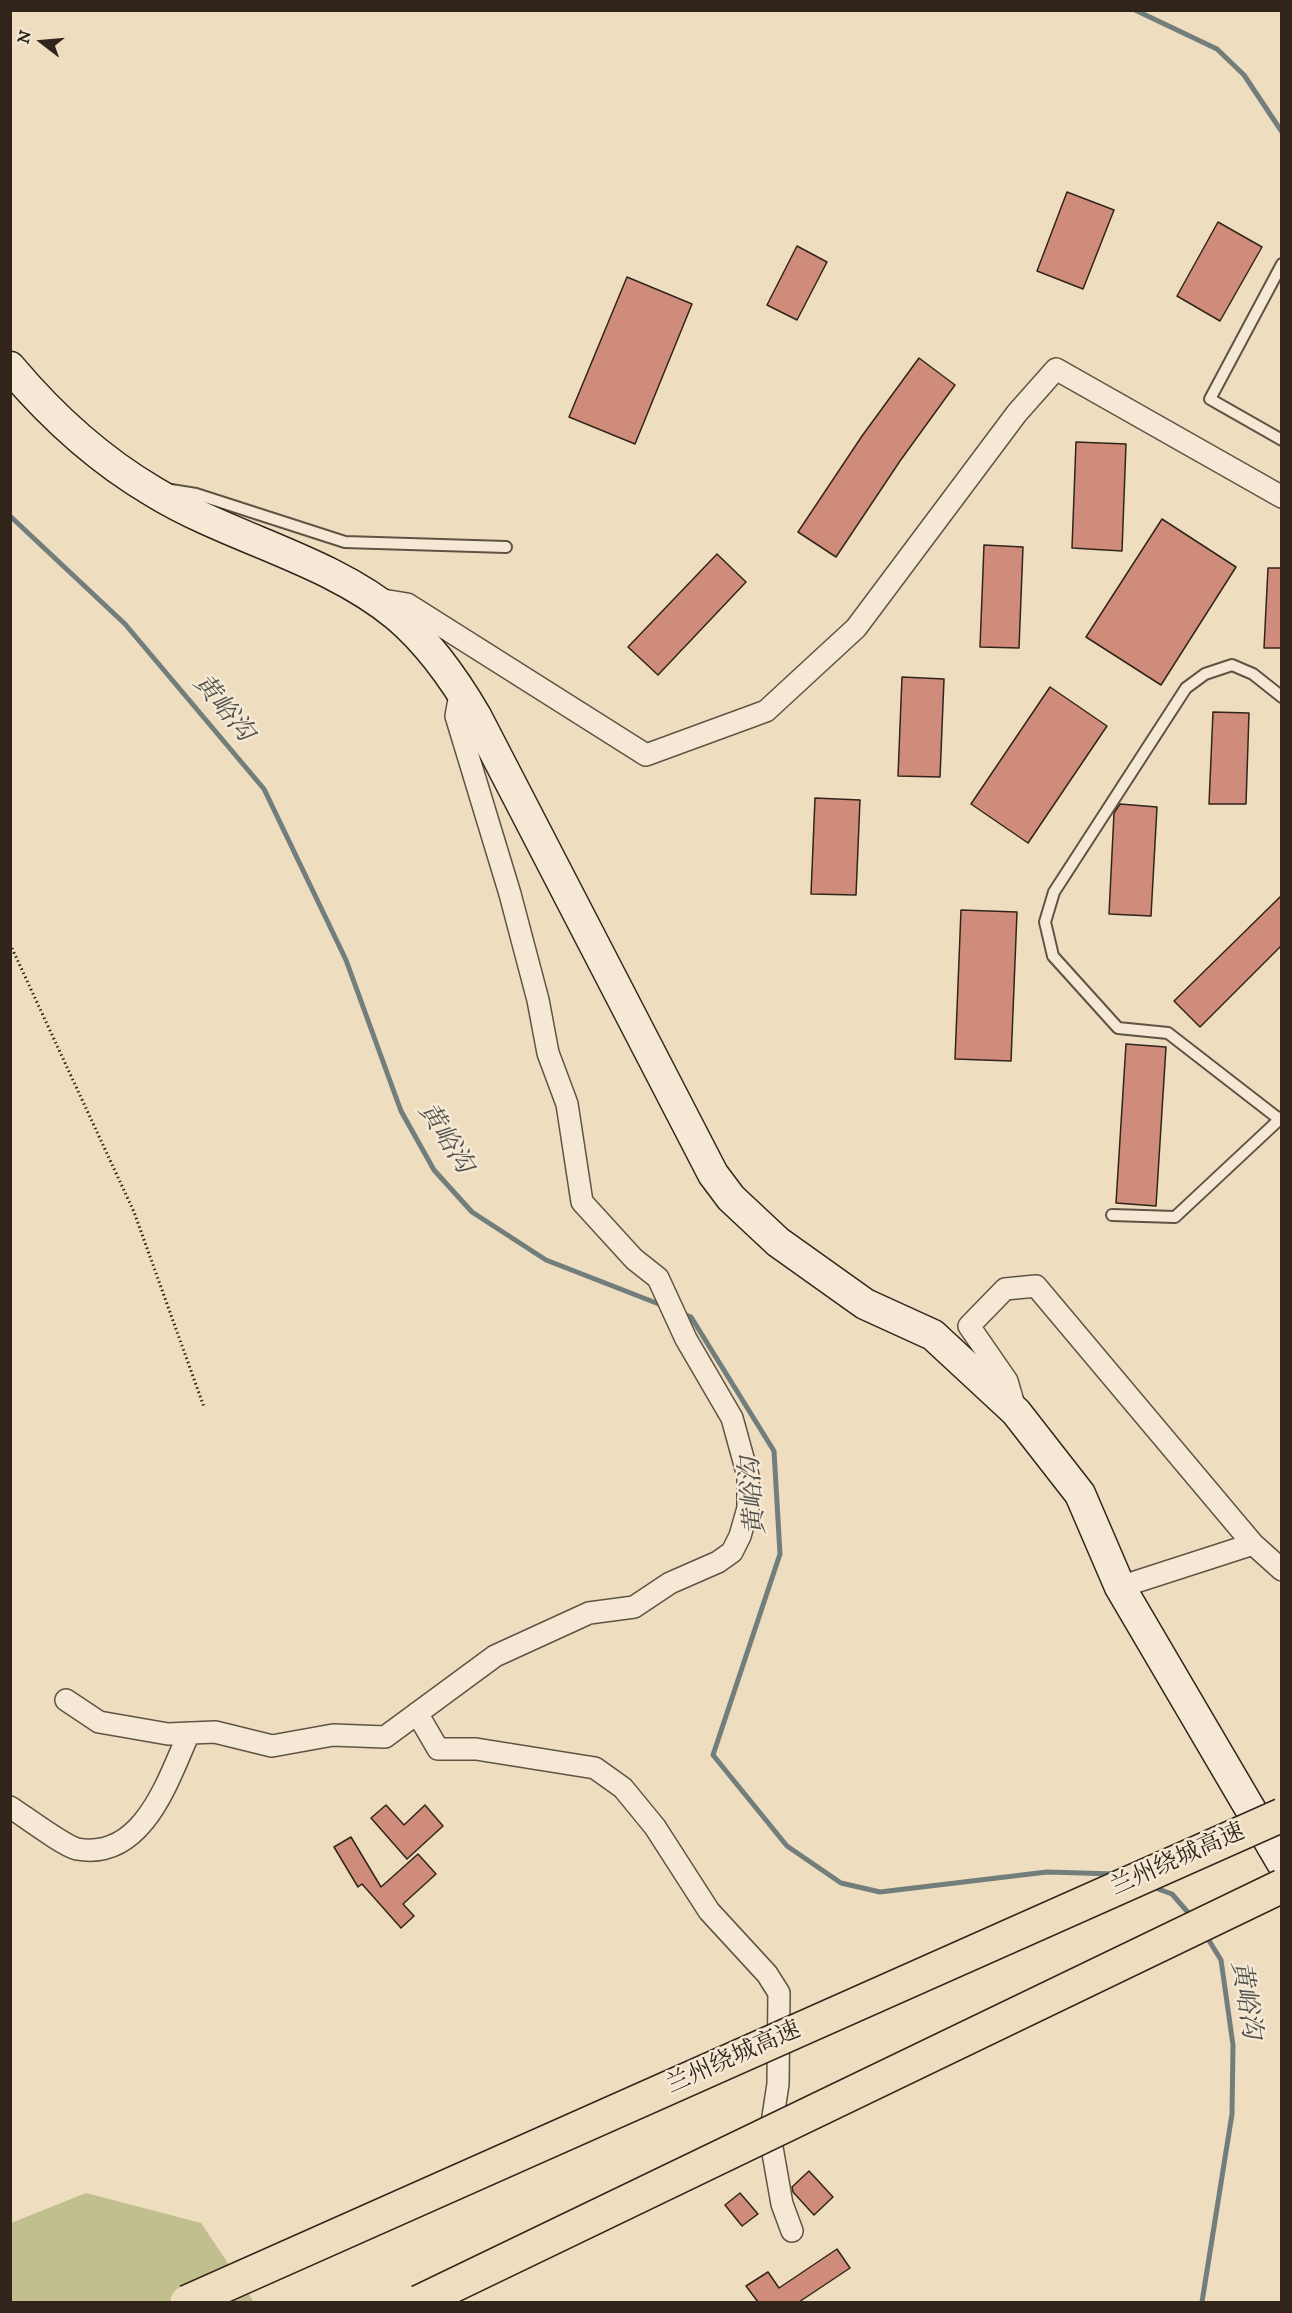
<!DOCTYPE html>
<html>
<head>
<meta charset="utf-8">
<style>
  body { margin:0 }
  #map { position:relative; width:1292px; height:2313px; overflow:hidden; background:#efddc0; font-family:"IM FELL DW Pica",serif }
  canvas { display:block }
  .frame { position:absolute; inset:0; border:12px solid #31251b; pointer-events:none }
  .north { position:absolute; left:12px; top:12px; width:60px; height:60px; -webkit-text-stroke:4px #f5e9d6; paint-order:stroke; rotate:286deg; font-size:16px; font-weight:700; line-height:24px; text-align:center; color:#31251b }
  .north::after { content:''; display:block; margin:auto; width:21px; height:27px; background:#31251b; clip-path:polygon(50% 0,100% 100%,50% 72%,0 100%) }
</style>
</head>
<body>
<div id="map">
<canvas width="1292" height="2313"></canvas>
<div class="frame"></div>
<div class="north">N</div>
</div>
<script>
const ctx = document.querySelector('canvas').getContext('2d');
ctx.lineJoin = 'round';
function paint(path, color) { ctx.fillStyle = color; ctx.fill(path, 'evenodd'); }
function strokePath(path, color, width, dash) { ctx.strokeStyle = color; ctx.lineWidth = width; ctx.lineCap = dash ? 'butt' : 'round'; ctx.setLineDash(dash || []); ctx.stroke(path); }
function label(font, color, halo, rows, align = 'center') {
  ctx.font = font + ' "IM FELL DW Pica","Noto Serif SC",serif'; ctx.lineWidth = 5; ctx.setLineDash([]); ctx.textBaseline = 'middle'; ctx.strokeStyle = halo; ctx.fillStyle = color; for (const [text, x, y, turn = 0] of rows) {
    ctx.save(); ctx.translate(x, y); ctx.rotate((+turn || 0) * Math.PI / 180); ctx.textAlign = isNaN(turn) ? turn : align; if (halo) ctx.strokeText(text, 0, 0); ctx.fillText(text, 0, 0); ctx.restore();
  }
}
paint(new Path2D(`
  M86,2193L201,2223L254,2302H11V2223Z`), '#c0bf8d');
strokePath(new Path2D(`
  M1135,10L1217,49L1244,75L1282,132
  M10,516L125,624L264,789L346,960L401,1111L434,1170L472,1212L546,1260L664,1306
  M681,1313L691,1317L774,1451L780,1554L713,1755L787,1846L841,1883L880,1892L1047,1872L1116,1874
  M1150,1886L1172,1894L1192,1917
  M1202,2302L1232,2114L1233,2045L1221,1960L1205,1934`), '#727e7b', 5);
const building = new Path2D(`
  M1067,192L1114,210L1083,289L1037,271Z
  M1218,222L1262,247L1220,321L1177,296Z
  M797,246L827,262L797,320L767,305Z
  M627,277L692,304L635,444L569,417Z
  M919,358L955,385L900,461L836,557L798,532L862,436Z
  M1076,442L1126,444L1122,551L1072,548Z
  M1162,519L1236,567L1161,685L1086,637Z
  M984,545L1023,547L1019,648L980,647Z
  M717,554L746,582L658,675L628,647Z
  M1268,568H1281V648H1264Z
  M902,677L944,679L940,777L898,776Z
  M1050,687L1107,726L1028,843L971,804Z
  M1213,712L1249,713L1246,804H1209Z
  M815,798L860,800L856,895L811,894Z
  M1120,804L1157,807L1151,916L1109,914L1114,813Z
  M1281,896V946L1200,1027L1174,1001Z
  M961,910L1017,912L1011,1061L955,1059Z
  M1126,1044L1166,1047L1156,1206L1116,1203Z
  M386,1805L404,1825L425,1805L443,1826L407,1859L371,1818Z
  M351,1837L381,1887L418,1854L436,1874L403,1904L414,1916L401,1928L362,1884L358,1887L334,1847Z
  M809,2171L833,2197L814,2215L793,2192L792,2187Z
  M740,2193L758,2214L742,2226L725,2205Z
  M837,2249L850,2268L799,2302H758L746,2286L768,2272L779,2288Z`);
paint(building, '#cf8c7b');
strokePath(building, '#31251b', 1.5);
const service = new Path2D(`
  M1282,264L1210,399L1282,440
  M171,490L196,494L345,542L506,547
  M1279,1119L1168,1033L1118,1028L1053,956L1045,922L1054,892L1186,688L1205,674L1232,665L1253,674L1282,697
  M1112,1215L1175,1217L1282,1117`);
const minor = new Path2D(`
  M377,599L407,604L646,755L766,711L856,628L1017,413L1056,369L1282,497
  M1016,1412L1007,1381L969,1326L1005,1289L1036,1286L1253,1544L1120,1587
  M1253,1544L1282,1570
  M66,1700L99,1722L168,1734L215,1732L272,1746L333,1735L385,1737L495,1656L589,1613L634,1607L670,1583L718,1562L732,1552L740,1536L748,1508V1476L732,1418L686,1339L658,1278L634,1259L582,1202L567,1104L548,1053L538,1000L510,894L456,716L461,689
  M417,1713L438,1749H476L595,1768L623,1788L655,1827L709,1911L767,1974L779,1993L778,2084L770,2136L782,2204L792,2231
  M10,1807C24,1816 64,1846 77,1849C143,1861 168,1780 189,1733`);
const secondary = new Path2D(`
  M10,367C52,417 98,459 154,492C231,539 327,558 397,616C430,644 455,680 476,716L713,1174L731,1198L778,1242L865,1304L933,1335L1016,1412L1080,1494L1120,1587L1282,1863`);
strokePath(service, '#605344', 14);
strokePath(minor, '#605344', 24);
strokePath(secondary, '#31251b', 33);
strokePath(new Path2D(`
  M10,944L134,1212L204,1407`), '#31251b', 3, [1.5, 3]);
strokePath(service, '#f5e9d6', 10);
strokePath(minor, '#f5e9d6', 21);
strokePath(secondary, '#f5e9d6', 30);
const motorwayBridge = new Path2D(`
  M187,2302L1282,1815
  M419,2302L1282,1886`);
strokePath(motorwayBridge, '#31251b', 36, []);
strokePath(motorwayBridge, '#efddc0', 33);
label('24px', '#31251b', '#f5e9d6', [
  ["兰州绕城高速",1178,1861,-24],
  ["兰州绕城高速",734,2059,-24]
]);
label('italic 26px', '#51524b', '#f5e9d6', [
  ["黄峪沟",222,709,50],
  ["黄峪沟",444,1139,57],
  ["黄峪沟",755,1496,-95],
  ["黄峪沟",1244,2000,81]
]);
</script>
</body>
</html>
